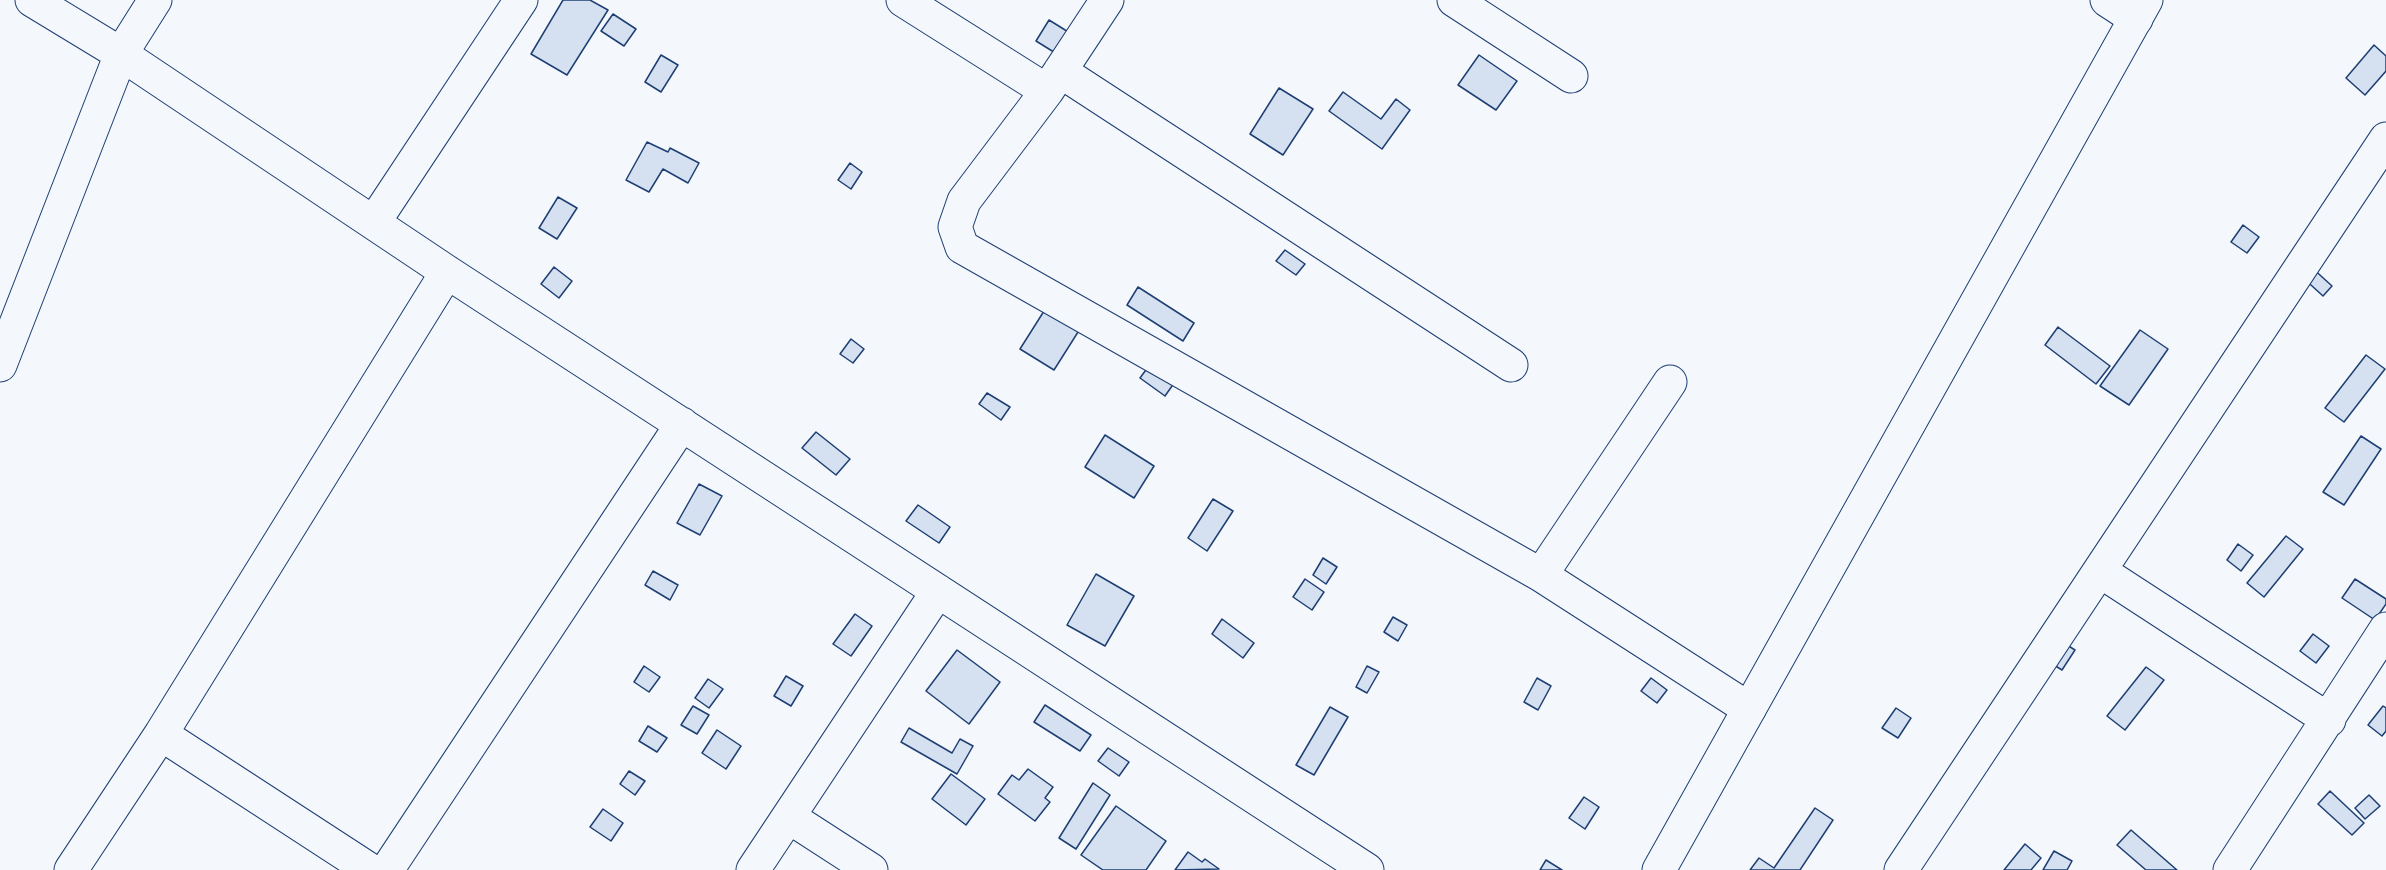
<!DOCTYPE html>
<html>
<head>
<meta charset="utf-8">
<style>
  body { margin:0 }
  canvas { display:block; background:#f4f7fb }
</style>
</head>
<body>
<canvas width="2386" height="870"></canvas>
<script>
const ctx = document.querySelector('canvas').getContext('2d');
ctx.lineJoin = 'round';
function paint(path, color) { ctx.fillStyle = color; ctx.fill(path, 'evenodd'); }
function strokePath(path, color, width, dash) { ctx.strokeStyle = color; ctx.lineWidth = width; ctx.lineCap = dash ? 'butt' : 'round'; ctx.setLineDash(dash || []); ctx.stroke(path); }
const building = new Path2D(`
  M563,0H590L608,10L567,75L531,54Z
  M613,14L636,29L624,46L601,31Z
  M1049,20L1070,33L1057,54L1036,41Z
  M2374,45L2386,56V71L2365,95L2346,78Z
  M661,55L678,65L661,92L645,82Z
  M1479,55L1517,81L1496,110L1458,85Z
  M1279,88L1313,109L1283,155L1250,134Z
  M1343,92L1381,119L1396,99L1410,110L1382,149L1329,111Z
  M647,142L668,152L670,148L699,163L688,183L663,169L649,192L626,180Z
  M850,163L862,172L851,189L838,180Z
  M558,197L577,208L557,239L539,228Z
  M2243,225L2259,237L2247,253L2231,242Z
  M1285,250L1305,264L1296,275L1276,261Z
  M2309,265L2332,286L2323,296L2300,275Z
  M554,267L572,281L559,298L541,284Z
  M1138,287L1194,323L1183,341L1127,305Z
  M1051,300L1085,321L1054,370L1020,349Z
  M2058,327L2110,366L2096,384L2045,345Z
  M2140,330L2168,349L2129,405L2100,386Z
  M851,339L864,349L853,363L840,354Z
  M2366,355L2385,369L2344,422L2325,408Z
  M1154,359L1179,376L1165,396L1140,378Z
  M987,393L1010,407L1001,420L979,404Z
  M816,432L850,459L836,475L802,448Z
  M1105,435L1154,466L1134,498L1085,467Z
  M2361,436L2381,449L2344,505L2323,492Z
  M699,484L722,496L700,535L677,523Z
  M1213,499L1233,511L1207,551L1188,538Z
  M918,505L950,527L939,543L906,521Z
  M2286,536L2303,549L2264,597L2247,583Z
  M2238,544L2253,555L2241,571L2227,560Z
  M1323,558L1337,567L1326,584L1313,575Z
  M653,571L678,585L670,600L645,585Z
  M1096,574L1134,596L1105,646L1067,625Z
  M1305,579L1324,592L1312,610L1293,597Z
  M2355,579L2386,599V604L2375,620L2342,598Z
  M855,614L872,626L851,656L833,644Z
  M1393,617L1407,625L1398,641L1384,632Z
  M1222,619L1254,643L1243,658L1212,634Z
  M2313,634L2329,646L2316,663L2300,651Z
  M2059,640L2075,650L2062,670L2046,660Z
  M957,650L1000,682L969,724L926,691Z
  M644,666L660,677L649,692L634,682Z
  M1367,666L1379,672L1367,693L1356,687Z
  M2146,667L2164,680L2125,730L2107,716Z
  M786,676L803,686L791,706L774,696Z
  M1537,678L1551,686L1538,710L1524,702Z
  M1651,678L1667,690L1657,703L1641,691Z
  M708,679L723,689L709,708L695,698Z
  M1045,705L1091,735L1080,751L1034,722Z
  M693,706L709,715L697,734L681,725Z
  M2383,706L2386,708V731L2382,736L2368,725Z
  M1330,707L1348,717L1314,775L1296,765Z
  M1896,708L1911,718L1898,738L1882,728Z
  M648,726L667,738L657,752L639,741Z
  M909,728L952,753L960,739L973,746L957,774L901,742Z
  M717,730L741,746L726,769L702,753Z
  M1108,748L1129,762L1119,776L1098,761Z
  M1028,769L1053,787L1045,798L1050,802L1035,821L998,794L1012,775L1019,780Z
  M629,771L645,781L635,795L620,784Z
  M951,774L985,799L966,825L932,799Z
  M1093,783L1110,795L1076,849L1059,838Z
  M2330,791L2364,823L2352,835L2318,804Z
  M2369,795L2380,806L2365,819L2355,808Z
  M1584,797L1599,807L1585,829L1569,818Z
  M1116,806L1166,841L1146,870H1103L1081,855Z
  M1815,808L1833,820L1800,870H1750L1759,858L1774,868Z
  M603,809L623,823L611,841L590,827Z
  M2131,830L2177,870H2146L2117,845Z
  M2025,844L2041,858L2031,870H2004Z
  M2054,851L2072,861L2067,870H2043Z
  M1188,852L1202,862L1205,859L1219,869L1175,870Z
  M1546,860L1562,870H1540Z`);
paint(building, '#d5e0f0');
strokePath(building, '#1d3f73', 1.5);
const street = new Path2D(`
  M32,0L121,54L447,272L1367,870
  M903,0L1047,91
  M1107,0L1047,91L964,201L955,227L962,247L1541,575L1749,709
  M1454,0L1571,76
  M2107,0L2136,19
  M1060,71L1511,365
  M374,222L521,0
  M0,365L121,54L155,0
  M2100,571L2329,720
  M1541,575L1670,382
  M161,734L370,870
  M789,817L871,870
  M71,870L161,734L447,272
  M387,870L682,424
  M753,870L938,591
  M1901,870L2386,139
  M2230,870L2386,629`);
const secondary = new Path2D(`
  M1659,870L2146,0`);
strokePath(street, '#1d3f73', 35);
strokePath(secondary, '#1d3f73', 35);
strokePath(street, '#f4f7fb', 33);
strokePath(secondary, '#f4f7fb', 33);
</script>
</body>
</html>
